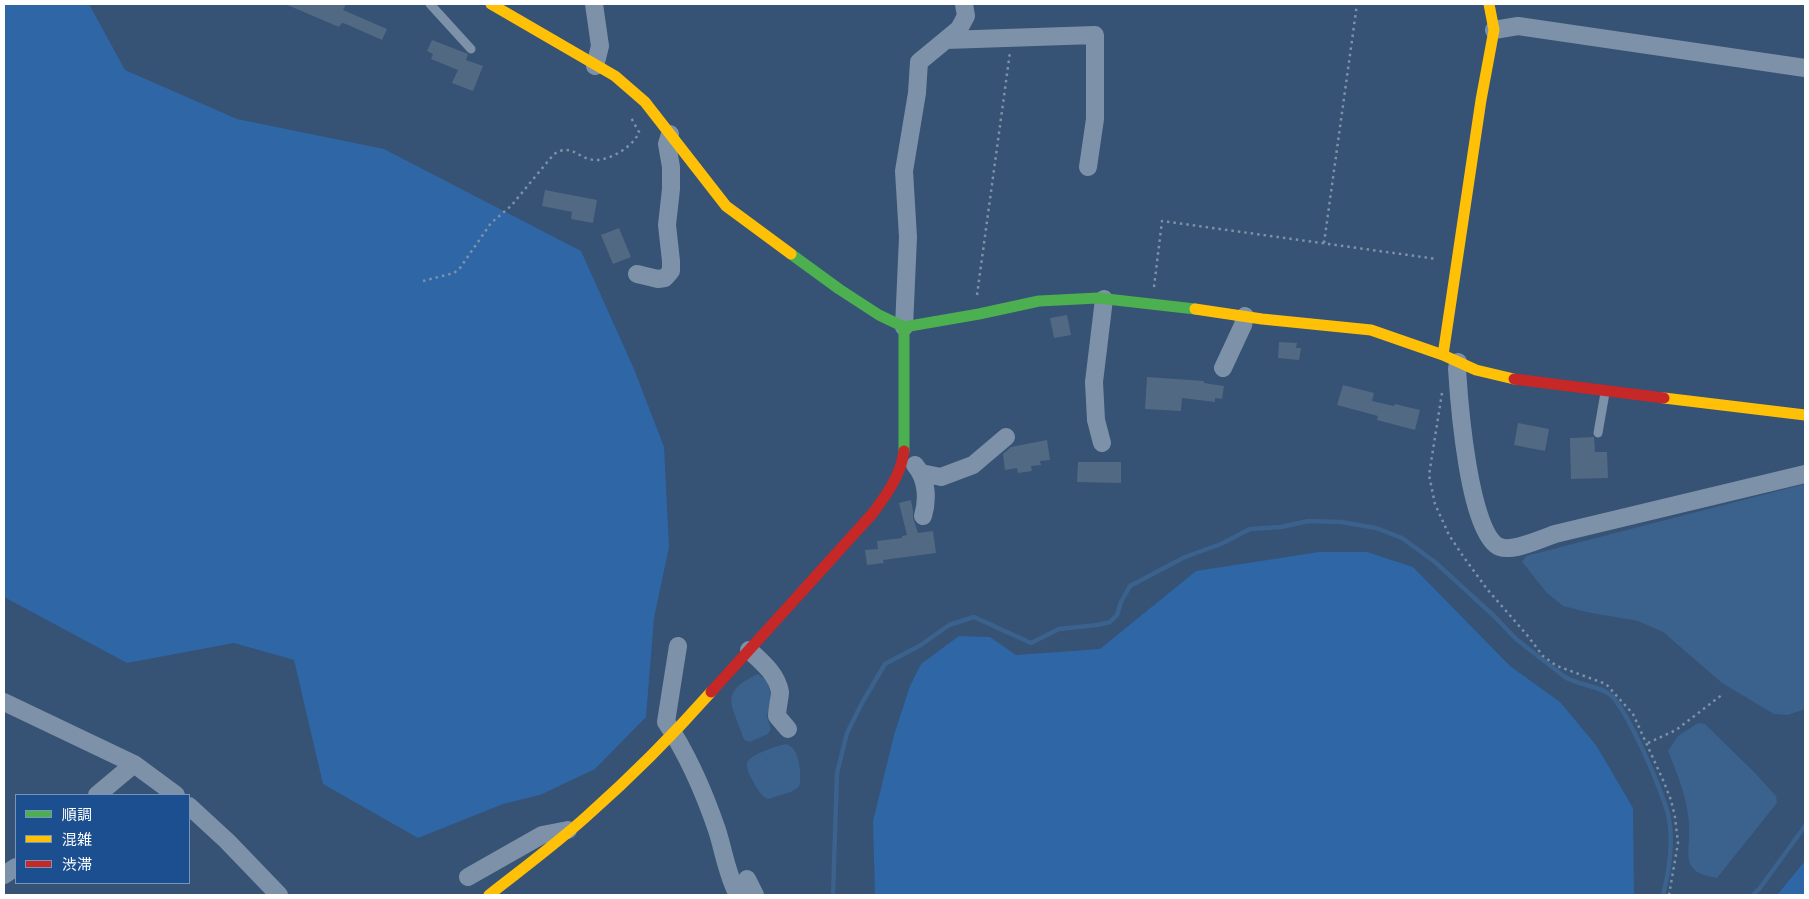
<!DOCTYPE html>
<html>
<head>
<meta charset="utf-8">
<style>
  body { margin:0 }
  #map { position:relative; width:1809px; height:899px; overflow:hidden; background:#365274; font-family:"Asap Condensed","Noto Sans JP",sans-serif }
  canvas { display:block }
  .frame { position:absolute; inset:0; border:5px solid #fff; pointer-events:none }
  .legend { position:absolute; left:15px; top:794px; width:175px; height:90px; box-sizing:border-box; background:#1b4f8f; border:1px solid #7695bc; margin:0; padding:6px 9px; list-style:none; font-size:15px; color:#fff }
  .legend li { display:flex; align-items:center; gap:10px; height:25px }
  .legend b { width:25px; border:1px solid #7695bc }
</style>
</head>
<body>
<div id="map">
<canvas width="1809" height="899"></canvas>
<div class="frame"></div>
<ul class="legend">
<li><b style="height:6px;background:#4caf50"></b>順調</li>
<li><b style="height:6px;background:#ffc107"></b>混雑</li>
<li><b style="height:6px;background:#c62828"></b>渋滞</li>
</ul>
</div>
<script>
const ctx = document.querySelector('canvas').getContext('2d');
ctx.lineJoin = 'round';
function paint(path, color) { ctx.fillStyle = color; ctx.fill(path, 'evenodd'); }
function strokePath(path, color, width, dash) { ctx.strokeStyle = color; ctx.lineWidth = width; ctx.lineCap = dash ? 'butt' : 'round'; ctx.setLineDash(dash || []); ctx.stroke(path); }
paint(new Path2D(`
  M4,4H89L125,70L237,119L384,149L581,251L634,369L664,447L669,547L654,618L646,717L595,769L540,795L503,804L418,838L323,784L294,660L234,643L127,663L4,597Z
  M1319,552H1367L1413,567L1510,666L1560,702L1596,745L1633,808L1634,895H875L873,821L894,735L910,686L921,664L959,636L990,637L1016,655L1100,649L1196,571Z
  M1805,861V895H1777Z`), '#2f66a5');
paint(new Path2D(`
  M1805,484V709L1788,715L1774,714L1722,683L1663,632L1638,621L1586,612L1563,606L1547,593L1522,562L1526,556Z
  M758,674L766,680L769,687L771,697L767,717L771,729L768,734L750,742L744,740C734,706 716,693 758,674Z
  M1698,723L1705,724L1754,772L1776,796L1777,803L1717,878C1709,876 1697,875 1692,867C1686,859 1689,846 1689,837C1691,807 1679,778 1668,751L1678,736Z
  M786,744C788,745 791,746 793,748C800,757 802,778 799,787L791,792L768,799C760,795 757,789 753,781C750,776 746,769 747,763C750,754 777,746 786,744Z`), '#3b618d');
strokePath(new Path2D(`
  M833,895L837,773L847,733L862,703L885,664L921,645L949,625L974,617L1031,643L1059,629L1097,625L1110,622L1117,615L1121,602L1130,586L1185,557L1221,544L1250,529L1281,527L1308,521L1341,522L1376,528L1402,538L1435,562L1494,616L1516,639L1565,677C1578,685 1595,685 1608,693C1625,703 1666,798 1669,819C1673,843 1669,872 1663,895
  M1753,895L1760,888L1805,826`), '#3b618d', 4.5);
paint(new Path2D(`
  M285,4H346L343,10L387,29L382,40L346,24L342,23L339,27Z
  M432,40L468,54L466,60L483,66L473,91L452,83L458,70L431,59L433,54L427,51Z
  M545,190L597,200L593,223L571,219L572,212L542,206Z
  M619,228L631,257L613,264L601,235Z
  M1067,315L1071,335L1054,338L1050,318Z
  M1279,342L1297,343L1296,348H1301L1299,360L1278,358Z
  M1147,377L1204,381V383L1224,386L1222,399L1215,398V402L1182,398L1181,411L1145,409Z
  M1343,385L1374,393L1372,401L1394,406L1395,404L1420,410L1415,430L1377,420L1378,416L1337,405Z
  M1518,423L1549,429L1545,451L1514,445Z
  M1594,437L1595,452H1607L1608,478L1571,479L1570,438Z
  M1047,440L1050,460L1040,461L1041,465L1031,466L1032,471L1018,473L1017,468L1005,470L1003,454L1011,447Z
  M1078,462H1121V483L1077,482Z
  M911,500L913,511V518L918,533L933,531L936,553L883,560L884,563L867,565L865,550L878,549L877,541L902,538V536L907,535L899,503Z`), '#526984');
strokePath(new Path2D(`
  M1324,243L1357,4
  M423,281L454,273L460,268L491,223L511,206L554,154C572,143 577,158 594,160C610,161 634,146 639,132L630,116
  M1154,287L1162,221L1437,259
  M977,295L1010,52
  M1442,393L1429,475L1435,504L1449,535L1463,556L1487,589L1527,635L1543,656L1557,666L1606,684L1633,714L1663,780L1671,800L1675,817L1678,843L1669,895
  M1648,743L1676,730L1723,694`), '#7d92a8', 2.5, [2.5, 4]);
strokePath(new Path2D(`
  M430,4L471,49
  M1598,433L1605,393`), '#7d92a8', 9);
strokePath(new Path2D(`
  M594,4L600,46L595,66
  M1494,30L1518,26L1805,68
  M946,40L1095,35V119L1088,167
  M637,274L658,279L665,278L671,271V261L667,225L671,189V167L667,144L670,134
  M904,327L908,237L904,171L917,93L919,62L959,29L966,16L964,4
  M1458,362L1457,369C1459,401 1469,536 1500,547C1513,552 1541,539 1555,534L1805,474
  M1223,368L1243,325L1245,316
  M1102,443L1096,420L1094,382L1104,299
  M915,465C927,479 928,499 923,516
  M921,473L941,477L973,465L1006,437
  M678,646L666,722C688,755 704,792 717,830C724,852 727,875 738,895
  M749,650C761,661 777,674 780,692C780,697 777,709 777,716L788,729
  M4,702L134,764L176,795
  M97,795L134,764
  M189,806L227,841L279,895
  M4,875L16,867
  M468,877L542,835L568,830
  M747,879L755,895`), '#7d92a8', 18);
strokePath(new Path2D(`
  M791,254L839,289L879,315L904,327L979,314L1039,301L1098,298L1195,309
  M904,327V451`), '#4caf50', 11);
strokePath(new Path2D(`
  M491,4L615,76L645,102L726,206L791,254
  M1195,309L1262,319L1371,330L1443,355L1476,370L1514,379
  M1443,355L1481,100L1494,30L1489,4
  M1664,398L1805,415
  M489,895C522,869 556,844 587,816C631,777 672,736 711,692`), '#ffc107', 11);
strokePath(new Path2D(`
  M1514,379L1664,398
  M711,692L873,513C887,494 901,475 904,451`), '#c62828', 11);
</script>
</body>
</html>
